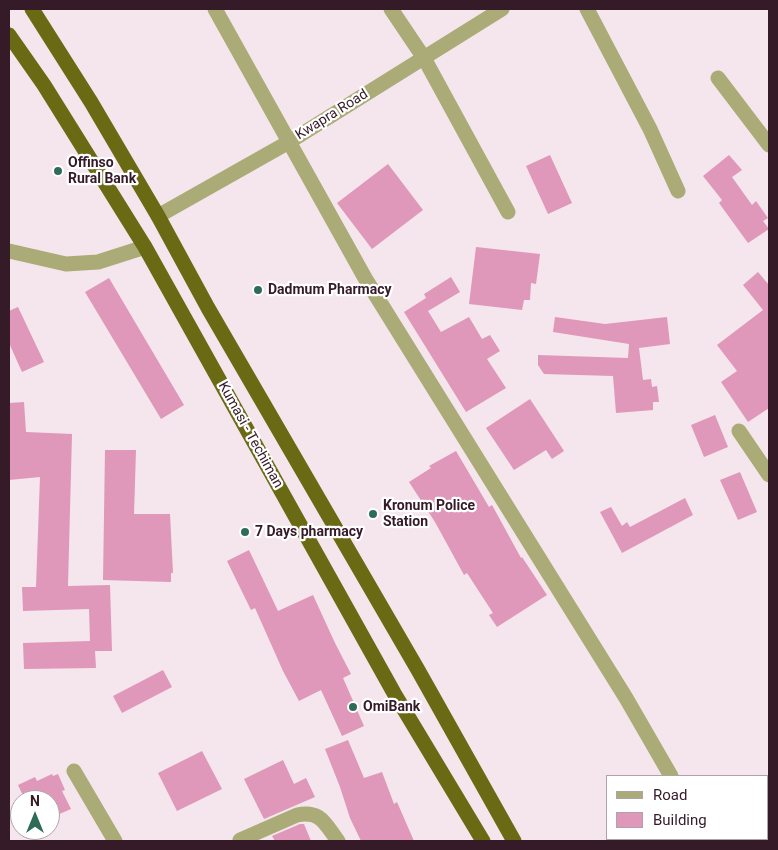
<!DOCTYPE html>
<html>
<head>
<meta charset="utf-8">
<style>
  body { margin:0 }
  #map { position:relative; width:778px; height:850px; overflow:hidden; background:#f5e5ec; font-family:Roboto,sans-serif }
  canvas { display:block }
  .frame { position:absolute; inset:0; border:10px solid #351a28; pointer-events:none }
  .legend { position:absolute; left:606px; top:775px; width:162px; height:65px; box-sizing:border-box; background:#fff; border:1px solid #aea3a9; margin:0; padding:6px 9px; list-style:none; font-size:15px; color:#351a28 }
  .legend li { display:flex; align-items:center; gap:10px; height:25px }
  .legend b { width:25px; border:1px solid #aea3a9 }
  .north { position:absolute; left:10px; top:790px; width:50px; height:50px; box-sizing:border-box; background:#fff; border:1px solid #aea3a9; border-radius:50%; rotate:0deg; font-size:14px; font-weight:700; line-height:20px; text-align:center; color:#351a28 }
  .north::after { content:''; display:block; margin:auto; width:18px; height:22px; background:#2f6c58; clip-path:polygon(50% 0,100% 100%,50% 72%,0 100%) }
</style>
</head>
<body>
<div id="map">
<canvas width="778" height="850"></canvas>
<div class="frame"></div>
<ul class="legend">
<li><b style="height:6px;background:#aaab76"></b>Road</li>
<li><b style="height:14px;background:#df97ba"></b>Building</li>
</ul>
<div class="north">N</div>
</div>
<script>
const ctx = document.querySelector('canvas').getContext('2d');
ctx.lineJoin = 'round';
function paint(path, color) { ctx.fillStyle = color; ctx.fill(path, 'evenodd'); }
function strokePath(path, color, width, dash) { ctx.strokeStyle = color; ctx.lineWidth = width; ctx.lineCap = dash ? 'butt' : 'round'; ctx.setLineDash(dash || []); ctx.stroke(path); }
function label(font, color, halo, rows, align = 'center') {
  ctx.font = font + ' Roboto,sans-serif'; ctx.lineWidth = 4.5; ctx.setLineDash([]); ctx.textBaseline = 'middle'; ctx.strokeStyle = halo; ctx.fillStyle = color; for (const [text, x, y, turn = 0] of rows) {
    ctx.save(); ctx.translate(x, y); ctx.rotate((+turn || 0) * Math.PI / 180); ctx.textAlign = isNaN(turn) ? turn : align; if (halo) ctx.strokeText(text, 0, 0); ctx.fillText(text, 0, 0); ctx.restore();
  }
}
paint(new Path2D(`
  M550,155L572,203L548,214L526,166Z
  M729,155L742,170L732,177L752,205L756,201L768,218L763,221L769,229L748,243L719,203L722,200L703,176Z
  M388,164L423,210L372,249L337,203Z
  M476,247L540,254L536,284L531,283L530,300H524L522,310L469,304Z
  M758,272L769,285V408L748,422L721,382L737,371L717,345L763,310L743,285Z
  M451,277L460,292L428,311L441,332L469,317L482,339L490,335L500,351L487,359L506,388L466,412L404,312L426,298L424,294Z
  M109,278L184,405L161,419L85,292Z
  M18,307L44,362L22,372L9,343V311Z
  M555,317L605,324L667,317L670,344L639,348L643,380L651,379L652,387L657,386L659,402H653V410L616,413L613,376L544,374L538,365V355L628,358L629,344L553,332Z
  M530,399L564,451L552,459L546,450L514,470L486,428Z
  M24,402L26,432L72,434L68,586L110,585L112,651H95L96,668L24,669L23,643L90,641L89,609L23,611L22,587H36L40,477L9,480V403Z
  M715,415L728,447L704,457L691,425Z
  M105,450H136L134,514H170L173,573H171V582L103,580Z
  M456,451L489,507L492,505L521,558L522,557L547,595L497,627L489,615L493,613L467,573L464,575L435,522L409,482L431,468L429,466Z
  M740,472L757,512L738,520L720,480Z
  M685,498L693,515L622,553L600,512L611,507L622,526L627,522L630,527Z
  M249,550L278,611L313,595L335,643L351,674L343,678L364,726L342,736L321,690L299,701L283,671L255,608L251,610L227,561Z
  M163,670L172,687L122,713L113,696Z
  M348,740L364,778L382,772L394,804L397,802L414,841H361L350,818L340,787L325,749Z
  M202,751L222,789L177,811L158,773Z
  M283,760L294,784L306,778L315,797L264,819L244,779Z
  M52,774L53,776L58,774L65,790L62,791L71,809L50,818V800H25L18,785L35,777L37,781Z
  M300,824H304L311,841H275L272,836Z`), '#df97ba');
strokePath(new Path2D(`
  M215,9L365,278L626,698L671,776
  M391,9L424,58L508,212
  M587,9L650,129L678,191
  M718,78L769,145
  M158,216L289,142L502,9
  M9,251L66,264L98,262L145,247
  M739,431L769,475
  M74,771L115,841
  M240,840L297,815C321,810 325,824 338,841`), '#aaab76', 15);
strokePath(new Path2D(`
  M32,9L91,102L158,216L208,308L418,670L514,841
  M9,35L44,85L145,247L394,693L483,841`), '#6a6a14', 15);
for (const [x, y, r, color] of [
  [58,171,5,"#2f6c58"],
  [258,290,5,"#2f6c58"],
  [373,514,5,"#2f6c58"],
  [245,532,5,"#2f6c58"],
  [353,707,5,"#2f6c58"]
]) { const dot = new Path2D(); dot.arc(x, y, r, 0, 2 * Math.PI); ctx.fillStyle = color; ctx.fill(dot); strokePath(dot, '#fff', 2); }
label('14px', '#351a28', '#fff', [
  ["Kwapra Road",332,115,-32],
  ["Kumasi - Techiman",250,435,61]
]);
label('bold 14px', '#351a28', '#fff', [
  ["Offinso",68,163],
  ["Rural Bank",68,179],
  ["Dadmum Pharmacy",268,290],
  ["Kronum Police",383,506],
  ["Station",383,522],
  ["7 Days pharmacy",255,532],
  ["OmiBank",363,707]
], 'left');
</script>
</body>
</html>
